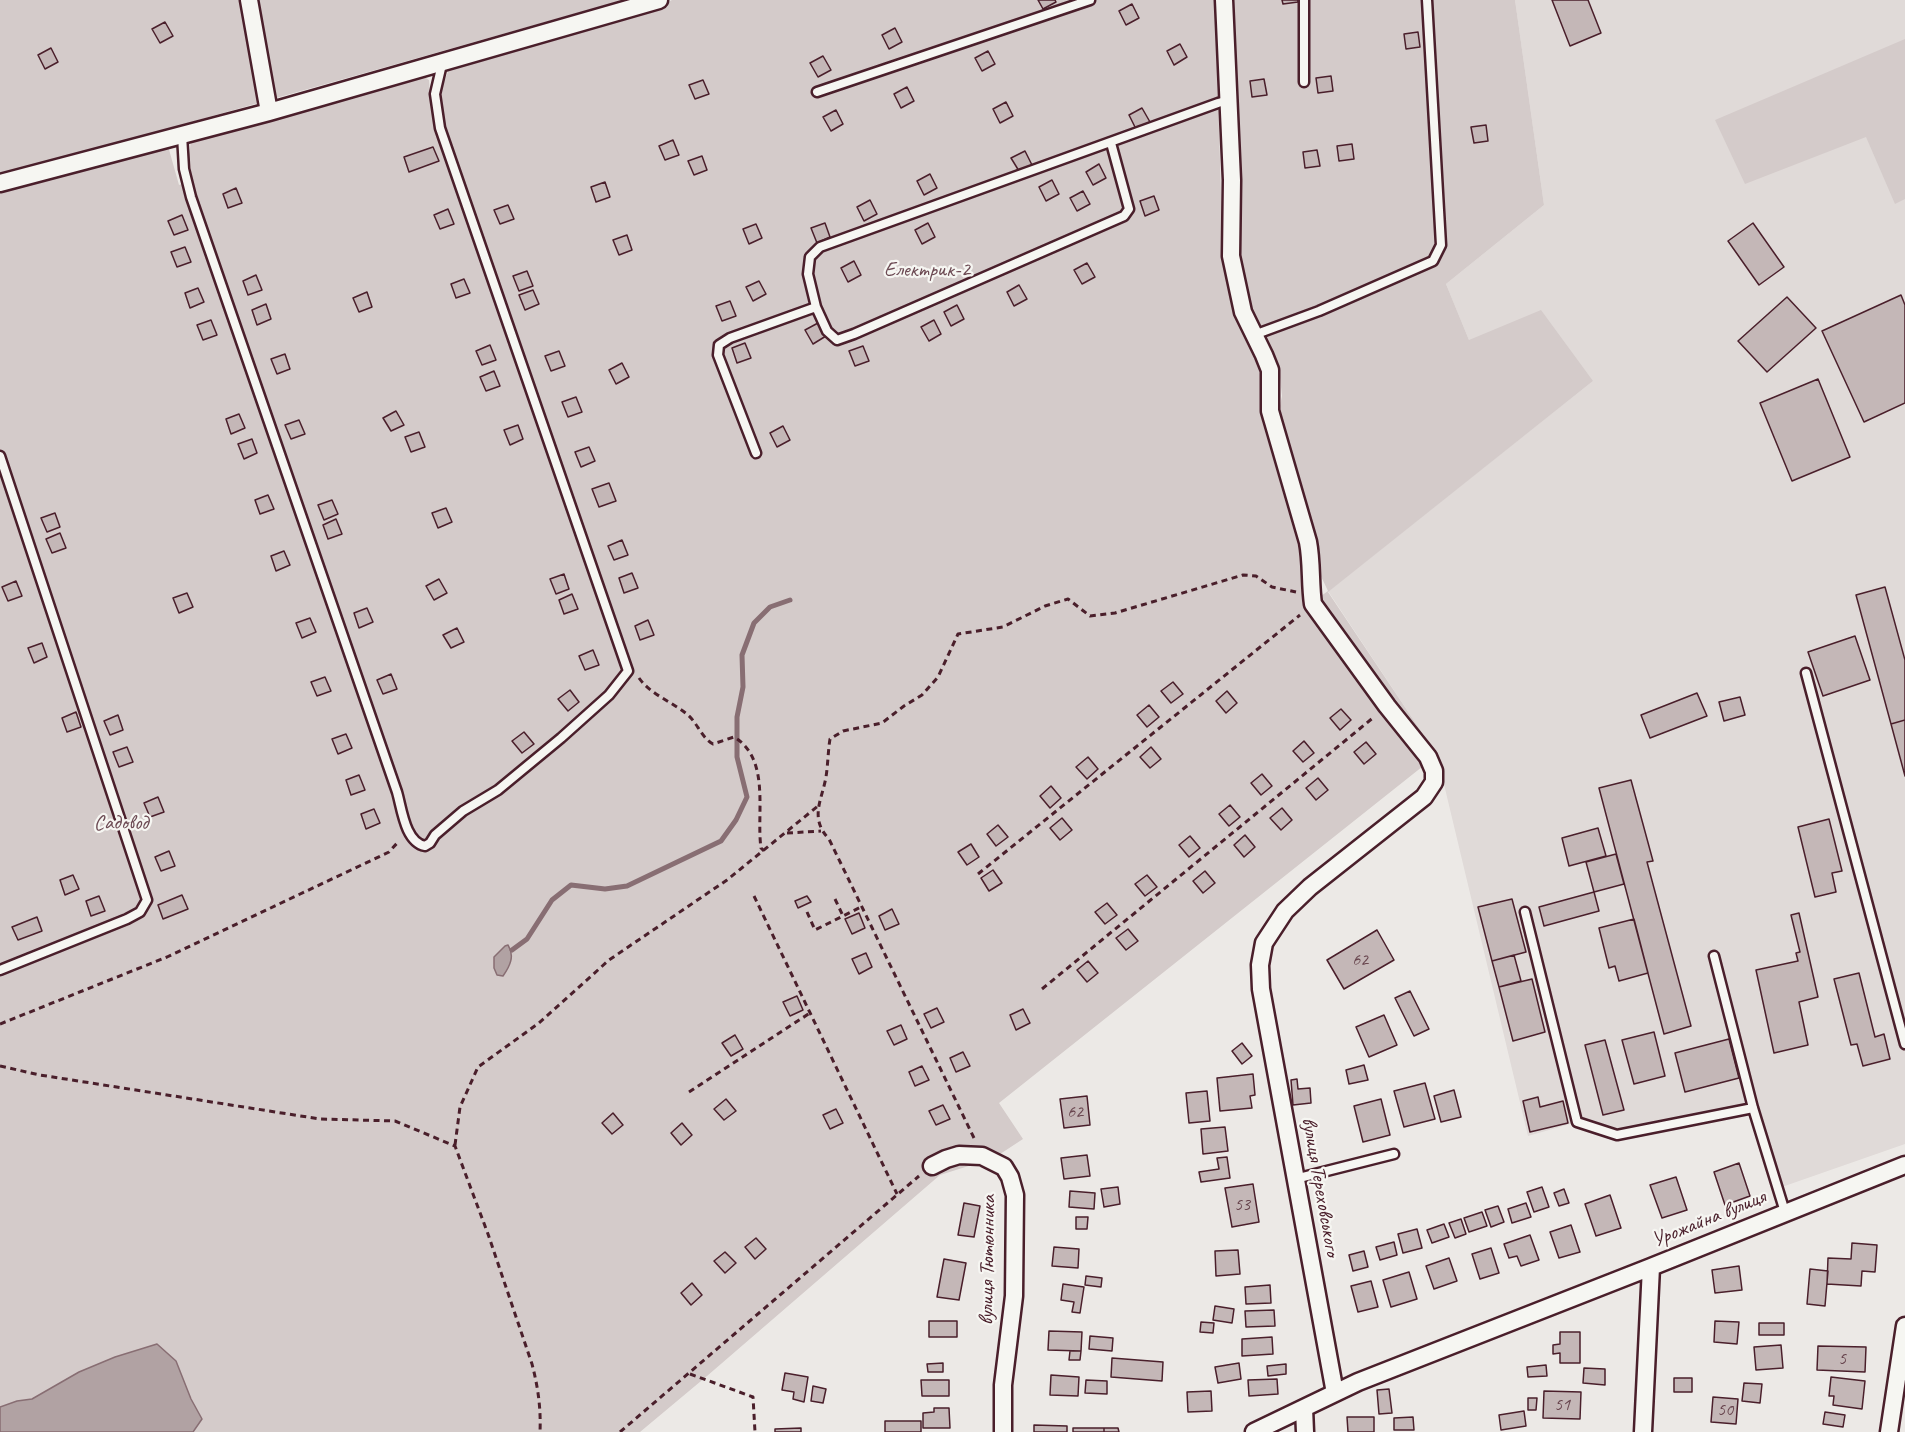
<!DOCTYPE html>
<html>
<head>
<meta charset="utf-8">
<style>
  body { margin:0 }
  canvas { display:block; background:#ece9e6 }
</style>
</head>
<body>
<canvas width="1905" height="1432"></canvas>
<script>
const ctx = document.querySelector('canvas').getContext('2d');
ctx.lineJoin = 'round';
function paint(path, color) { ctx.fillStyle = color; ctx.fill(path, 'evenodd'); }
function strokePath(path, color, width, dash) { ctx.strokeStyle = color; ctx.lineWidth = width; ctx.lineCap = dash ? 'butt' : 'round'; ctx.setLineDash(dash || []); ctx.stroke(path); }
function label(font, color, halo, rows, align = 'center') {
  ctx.font = font + ' Caveat,sans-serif'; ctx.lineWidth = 4.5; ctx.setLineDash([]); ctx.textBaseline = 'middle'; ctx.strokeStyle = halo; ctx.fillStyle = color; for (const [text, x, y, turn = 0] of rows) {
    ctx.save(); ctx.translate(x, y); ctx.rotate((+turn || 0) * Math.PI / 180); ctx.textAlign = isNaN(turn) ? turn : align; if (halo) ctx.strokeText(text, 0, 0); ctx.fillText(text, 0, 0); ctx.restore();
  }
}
paint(new Path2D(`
  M1515,0H1905V1144L1779,1188L1753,1108L1617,1135L1577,1122L1528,1136L1437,755L1328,591L1593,381L1469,340L1446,284L1544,205Z`), '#e0dad8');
paint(new Path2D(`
  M0,0H623L0,176Z
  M672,0H1215L1223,258L1236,315L1261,372L1262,421L1300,552L1307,606L1328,591L1319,572L1317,551L1279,411L1282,396L1279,368L1272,351L1250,310L1238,258L1231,0H1515L1544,205L1446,284L1469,340L1541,310L1593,381L1328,592L1437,755L999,1103L1023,1139L994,1158L940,1175L707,1376L640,1432H193L201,1418L191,1399L176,1361L115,1357L79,1372L32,1399L17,1401L0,1407V192L168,146L179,185L191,181L188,162L191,141L420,74L429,80L431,112L439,110L441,90L449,69L660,6Z
  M1905,39V199L1895,204L1866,137L1745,184L1715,120Z`), '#d4cbca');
const water = new Path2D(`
  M508,945C515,956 510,966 503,976L497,975L494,968V957L505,946Z
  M157,1344L176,1361L191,1399L202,1419L193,1432H0V1407L17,1401L32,1399L79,1372L115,1357Z`);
paint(water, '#b1a2a3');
strokePath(water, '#886e73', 1.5);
strokePath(new Path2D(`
  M512,950L527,939L552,900L571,885L605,889L627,886L721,841L736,820L747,797L737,757V717L743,687L742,655L754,623L770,607L790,600`), '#886e73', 5);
const building = new Path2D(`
  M1038,0H1055L1056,2L1043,9Z
  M1282,0H1298V2L1283,4Z
  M1552,0H1588L1601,33L1570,46Z
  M1132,4L1139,18L1126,25L1119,11Z
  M165,22L173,36L160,43L152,29Z
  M895,28L902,42L889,49L882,35Z
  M1418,32L1420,47L1406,49L1404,34Z
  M1180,44L1187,57L1174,65L1167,51Z
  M51,48L58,62L45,69L38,55Z
  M988,51L995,64L982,71L975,58Z
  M823,56L831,70L818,77L810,63Z
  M1331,76L1333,91L1318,93L1316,78Z
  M1264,79L1267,95L1252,97L1250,81Z
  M703,80L709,94L695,99L689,85Z
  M907,87L914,101L901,108L894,94Z
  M1006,102L1013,116L1000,123L993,109Z
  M1142,108L1150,122L1136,129L1129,115Z
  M836,110L843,124L831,131L823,117Z
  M1486,125L1488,141L1474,143L1471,127Z
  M673,140L679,155L665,160L659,146Z
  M1352,144L1354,159L1339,161L1337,146Z
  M433,147L439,161L409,172L404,157Z
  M1317,150L1320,166L1305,168L1303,152Z
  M1025,151L1032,165L1019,171L1011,158Z
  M702,156L707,170L694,175L688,161Z
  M1099,164L1106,178L1093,185L1086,172Z
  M930,174L937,188L924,195L917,181Z
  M1052,180L1059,194L1046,201L1039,187Z
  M605,182L610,197L596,202L591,187Z
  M236,188L242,203L228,208L223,194Z
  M1083,191L1090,204L1077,211L1070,198Z
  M1154,196L1159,210L1145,216L1140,201Z
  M870,200L877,214L864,221L857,207Z
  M508,205L514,219L500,224L494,210Z
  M448,209L454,224L440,229L434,215Z
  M182,215L188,230L174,235L168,221Z
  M825,223L830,237L817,243L811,228Z
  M928,223L935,237L922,244L915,230Z
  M1753,223L1784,267L1759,285L1728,241Z
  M756,224L762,238L749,244L743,229Z
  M627,235L632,250L619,255L613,240Z
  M185,247L191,262L177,267L171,252Z
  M854,261L861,275L848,282L841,268Z
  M1087,263L1095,277L1082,284L1074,270Z
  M527,271L533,286L519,291L513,276Z
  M256,275L262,290L248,295L243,281Z
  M464,279L470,293L456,298L451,284Z
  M759,281L766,294L753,301L746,287Z
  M1019,285L1027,299L1014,306L1007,292Z
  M198,288L204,302L190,308L185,293Z
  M533,290L539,304L525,310L519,295Z
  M367,292L372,307L359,312L353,298Z
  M1901,295L1905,305V403L1864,422L1822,331Z
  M1787,297L1816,328L1767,372L1738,341Z
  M730,301L736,316L722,321L716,306Z
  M266,304L271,319L257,325L252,310Z
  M957,305L964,319L951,326L944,312Z
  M211,320L217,335L203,340L197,325Z
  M934,320L941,334L929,341L921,327Z
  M818,323L826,336L813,344L805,330Z
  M745,343L751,358L737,363L732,348Z
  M490,345L496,360L482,365L476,351Z
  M863,346L869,361L855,366L849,351Z
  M559,351L565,366L551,371L545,356Z
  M285,354L290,369L277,374L271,359Z
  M622,363L629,377L616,384L609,370Z
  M494,371L500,386L486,391L480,377Z
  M1818,379L1850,457L1792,481L1760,403Z
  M576,397L582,412L568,417L562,402Z
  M396,411L404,425L391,431L383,418Z
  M239,414L245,428L231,434L226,419Z
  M299,420L305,434L291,439L285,425Z
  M518,425L523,439L510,445L504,430Z
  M783,426L790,440L777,447L770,433Z
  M419,432L425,447L411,452L405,437Z
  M252,439L257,453L244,459L238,444Z
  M589,447L595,461L581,467L575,452Z
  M609,483L616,501L599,507L592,489Z
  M268,495L274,509L260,514L255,500Z
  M332,500L338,514L324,520L318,505Z
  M446,508L452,522L438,528L432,513Z
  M55,513L60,527L47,532L41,518Z
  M336,519L342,534L328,539L323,525Z
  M60,533L66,548L52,553L46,539Z
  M622,540L628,555L614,560L608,546Z
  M284,551L290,565L276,571L271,556Z
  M632,573L638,588L624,593L619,578Z
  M564,574L569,589L556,594L550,579Z
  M439,579L447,593L434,600L426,586Z
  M16,581L22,596L8,601L2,587Z
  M1885,587L1905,660V720L1891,724L1856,595Z
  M187,593L193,607L179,613L173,598Z
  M572,594L578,609L564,614L559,600Z
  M367,608L373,622L359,628L354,613Z
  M310,618L316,632L302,638L296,623Z
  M648,620L654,635L640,640L635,626Z
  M457,628L464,642L451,648L443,635Z
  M1855,636L1870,680L1823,696L1808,652Z
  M42,643L47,657L34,663L28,648Z
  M593,650L599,665L585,670L579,656Z
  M391,674L397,689L383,694L377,680Z
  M325,677L331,691L317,696L311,682Z
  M1173,682L1183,694L1171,703L1161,691Z
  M570,690L579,702L568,711L558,699Z
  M1227,691L1237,703L1226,713L1216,701Z
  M1697,693L1707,716L1650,738L1641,715Z
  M1740,697L1745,715L1724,721L1719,702Z
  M1149,705L1159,717L1147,727L1137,715Z
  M1341,709L1351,720L1340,730L1330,718Z
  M76,712L81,727L67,732L62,718Z
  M118,715L123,730L110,735L104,721Z
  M1905,720V776L1891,724Z
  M524,732L534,744L522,753L512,741Z
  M346,734L352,748L338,754L332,739Z
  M1304,741L1314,753L1303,762L1293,751Z
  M1366,742L1376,754L1364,764L1354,752Z
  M127,747L133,762L119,767L113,752Z
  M1151,747L1161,759L1150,768L1140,757Z
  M1088,757L1098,769L1087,779L1076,767Z
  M1262,774L1272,786L1261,795L1251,783Z
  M359,775L365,790L351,795L346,780Z
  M1318,778L1328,790L1316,800L1306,788Z
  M1631,780L1653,861L1647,862L1691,1026L1664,1034L1599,788Z
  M1051,786L1061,798L1050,808L1040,796Z
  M158,797L164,812L150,817L144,803Z
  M1230,805L1240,817L1229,826L1219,814Z
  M1282,808L1292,820L1281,830L1270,818Z
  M374,809L380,823L366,829L361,814Z
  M1062,818L1072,830L1060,840L1050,828Z
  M1829,819L1842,871L1832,873L1836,892L1815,897L1798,827Z
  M998,825L1008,837L996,846L987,834Z
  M1598,828L1606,856L1569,866L1562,838Z
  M1245,835L1255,847L1244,857L1234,845Z
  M1190,836L1200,848L1189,857L1179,845Z
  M971,844L979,857L967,865L958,852Z
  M169,851L175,866L161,871L155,857Z
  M1616,854L1624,884L1594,892L1586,862Z
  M993,870L1002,883L989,891L981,878Z
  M1205,871L1215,883L1203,893L1193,881Z
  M73,875L79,889L65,895L60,880Z
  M1147,875L1157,887L1145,896L1135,884Z
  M1594,892L1599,911L1544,926L1539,907Z
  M182,895L188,909L163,919L158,905Z
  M99,896L105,911L91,916L86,901Z
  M807,896L811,902L798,908L795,901Z
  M1512,899L1526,952L1492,961L1478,907Z
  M1107,903L1117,915L1105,924L1095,912Z
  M892,909L899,924L885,930L879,916Z
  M859,913L865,928L852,934L845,919Z
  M1799,913L1818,997L1799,1002L1808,1045L1774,1053L1756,970L1798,961L1796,953L1800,952L1791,915Z
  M37,917L42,931L18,940L12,927Z
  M1634,919L1648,973L1619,981L1615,966L1609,968L1599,928Z
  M1128,929L1138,941L1126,950L1116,938Z
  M1377,930L1394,960L1344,989L1327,960Z
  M866,953L872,967L859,974L852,959Z
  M1514,955L1521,981L1499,987L1492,961Z
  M1088,961L1098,973L1087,982L1077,970Z
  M1859,973L1875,1037L1884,1034L1890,1059L1863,1066L1857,1044L1851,1045L1834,979Z
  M1532,979L1545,1032L1513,1041L1499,987Z
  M1410,991L1429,1029L1414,1036L1395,998Z
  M797,996L803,1010L790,1016L783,1002Z
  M937,1008L944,1022L931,1028L924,1014Z
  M1023,1009L1030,1023L1016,1030L1010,1015Z
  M1384,1015L1397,1045L1369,1057L1356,1027Z
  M901,1025L907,1039L894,1045L887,1031Z
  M1654,1032L1665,1076L1634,1084L1622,1040Z
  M735,1035L743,1049L731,1056L722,1043Z
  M1729,1039L1739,1078L1685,1092L1675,1053Z
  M1605,1040L1624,1110L1603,1115L1585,1045Z
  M1242,1043L1252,1056L1242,1064L1232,1051Z
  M963,1052L970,1066L956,1072L950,1058Z
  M1364,1065L1368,1080L1349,1084L1346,1070Z
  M922,1066L929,1080L915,1086L909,1072Z
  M1253,1074L1255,1095L1250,1096L1252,1108L1220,1111L1217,1078Z
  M1297,1079L1298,1089L1310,1088L1311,1103L1293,1105L1291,1080Z
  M1425,1083L1435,1119L1404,1127L1394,1091Z
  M1454,1090L1461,1117L1441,1122L1434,1096Z
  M1207,1091L1210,1121L1189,1123L1186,1093Z
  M1087,1096L1090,1125L1064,1128L1060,1099Z
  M1538,1097L1540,1107L1563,1101L1568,1123L1530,1132L1523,1101Z
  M726,1099L736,1111L724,1120L714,1109Z
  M1381,1099L1390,1135L1363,1142L1354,1106Z
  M943,1105L950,1119L936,1125L929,1111Z
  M836,1109L843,1123L830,1129L823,1115Z
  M613,1113L623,1125L612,1134L602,1123Z
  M682,1123L692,1135L681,1145L671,1133Z
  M1225,1127L1228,1151L1203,1154L1201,1129Z
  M1087,1155L1090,1176L1064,1179L1061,1158Z
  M1227,1157L1230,1178L1201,1182L1199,1172L1219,1169L1217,1158Z
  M1739,1163L1750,1196L1725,1205L1714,1172Z
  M1676,1177L1687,1210L1662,1218L1650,1185Z
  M1253,1184L1259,1222L1232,1227L1225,1188Z
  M1118,1187L1120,1204L1104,1207L1101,1189Z
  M1542,1187L1549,1207L1534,1212L1527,1192Z
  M1564,1189L1569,1203L1559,1206L1554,1193Z
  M1070,1191L1095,1193L1094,1209L1069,1207Z
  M1610,1195L1621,1228L1596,1236L1585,1204Z
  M964,1203L980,1206L974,1237L958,1235Z
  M1526,1203L1531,1217L1512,1223L1508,1209Z
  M1498,1206L1504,1222L1491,1227L1485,1210Z
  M1482,1212L1487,1226L1469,1232L1464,1218Z
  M1076,1217H1088L1087,1229H1076Z
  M1461,1219L1466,1234L1455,1238L1449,1223Z
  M1444,1224L1449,1237L1432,1243L1427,1230Z
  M1571,1225L1580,1252L1559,1258L1550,1232Z
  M1417,1229L1422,1248L1403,1253L1398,1234Z
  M1530,1235L1539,1260L1521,1266L1517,1256L1509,1258L1504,1244Z
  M756,1238L766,1249L755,1259L745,1247Z
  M1394,1242L1397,1255L1380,1260L1376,1247Z
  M1852,1243L1877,1245L1875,1272L1862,1271L1861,1286L1827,1284L1828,1258L1851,1259Z
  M1054,1247L1079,1249L1078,1268L1052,1266Z
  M1491,1248L1499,1273L1480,1279L1472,1254Z
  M1238,1250L1240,1274L1216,1276L1215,1251Z
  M1364,1251L1368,1267L1353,1271L1349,1255Z
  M725,1252L736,1263L725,1273L714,1261Z
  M1449,1258L1457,1281L1434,1289L1426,1266Z
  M944,1259L966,1263L959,1300L937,1297Z
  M1739,1266L1742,1290L1715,1293L1712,1270Z
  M1810,1269L1828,1271L1825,1306L1807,1304Z
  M1409,1272L1417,1299L1391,1307L1383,1280Z
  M1086,1276L1102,1278L1101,1287L1085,1285Z
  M1371,1281L1378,1307L1358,1312L1351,1286Z
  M692,1283L702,1295L691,1305L681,1293Z
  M1063,1284L1084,1287L1080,1313L1072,1312L1074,1302L1061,1300Z
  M1270,1285L1271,1303L1246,1304L1245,1287Z
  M1215,1306L1234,1309L1232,1323L1213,1320Z
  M1274,1310L1275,1326L1246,1327L1245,1311Z
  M929,1321H957V1337H929Z
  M1715,1321L1739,1322L1737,1344L1714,1342Z
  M1201,1322L1214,1323L1213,1333L1200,1332Z
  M1759,1323H1784V1335H1759Z
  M1049,1331L1082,1332L1081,1351L1048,1350Z
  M1560,1332H1580V1363H1560V1353L1553,1354V1345L1560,1344Z
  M1090,1336L1113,1338L1112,1351L1089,1349Z
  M1272,1337L1273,1354L1242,1356V1339Z
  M1781,1345L1783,1368L1756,1370L1754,1347Z
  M1818,1346L1866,1347L1865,1372L1817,1370Z
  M1070,1351H1081L1080,1360H1069Z
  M1112,1358L1163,1362L1162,1381L1111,1377Z
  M943,1363V1372H928L927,1364Z
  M1239,1363L1241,1379L1218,1383L1215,1367Z
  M1286,1364V1374L1268,1376L1267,1366Z
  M1546,1365L1547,1376L1528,1377L1527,1367Z
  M1584,1368L1605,1369V1385L1583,1383Z
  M785,1373L808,1377L804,1402L793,1399L794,1392L782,1390Z
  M1051,1375L1079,1377L1078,1396L1050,1395Z
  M1831,1377L1865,1381L1862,1409L1833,1405L1834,1396H1829Z
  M1674,1378H1692V1392H1674Z
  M1277,1379L1278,1394L1249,1396L1248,1380Z
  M921,1380H949V1396H922Z
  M1086,1380L1107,1381V1394L1085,1393Z
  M1744,1383L1762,1384L1760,1403L1742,1401Z
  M813,1386L826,1389L823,1403L811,1401Z
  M1389,1389L1392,1413L1379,1414L1377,1390Z
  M1211,1391L1212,1411L1188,1412L1187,1392Z
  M1544,1391L1581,1392L1580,1419L1543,1418Z
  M1713,1397L1738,1399L1736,1424L1711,1422Z
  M1528,1398H1537L1536,1410H1528Z
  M934,1408H949L950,1428H923V1413L934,1412Z
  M1524,1411L1526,1426L1501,1430L1499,1415Z
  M1825,1412L1845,1415L1843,1427L1823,1424Z
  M1347,1417H1374V1432H1348Z
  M1413,1417L1414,1430H1394V1418Z
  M885,1421H921V1432H885Z
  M1034,1425L1067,1426V1432H1034Z
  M801,1428V1432H775V1429Z
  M1073,1428H1104V1432H1073Z
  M1104,1428H1118L1119,1432H1104Z`);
paint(building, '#c4b7b7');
strokePath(building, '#4a1f2b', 1.5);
const service = new Path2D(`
  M1304,0V82
  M817,92L1090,0
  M182,135L184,169L191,197L397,792C402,809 405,842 425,846L430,843L435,835L463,811L498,790L561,738L609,695L628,671L440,128L435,94L442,64
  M816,307L808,274L810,257L820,247L1218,103L1229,100
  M1254,335L1319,311L1433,261L1441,245L1427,0
  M756,453L718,355L719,345L730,338L816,307L827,331L837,340L854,334L1124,216L1129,209L1111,143
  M0,456L147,900L140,912L127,919L0,970
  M1806,673L1905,1044
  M1525,912L1577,1122L1617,1135L1753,1108
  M1714,956L1753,1108L1785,1212
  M1295,1179L1394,1154`);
const minor = new Path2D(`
  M249,0L269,112
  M1224,0L1232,180L1231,256L1243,312L1264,355L1270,370V411L1308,542C1312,563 1310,584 1313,604L1387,706L1428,757L1434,771V782L1424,797L1310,887L1285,911L1264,943L1260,965L1261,989L1335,1393
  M0,183L269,112L659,0
  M932,1166L946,1159L959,1155L982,1156L1004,1167L1010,1177L1015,1195L1014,1296L1003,1385V1432
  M1304,1408L1305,1432
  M1254,1432L1358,1382L1651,1267
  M1643,1432L1651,1267L1905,1165
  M1889,1432L1905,1326`);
strokePath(service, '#4a1f2b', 13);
strokePath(minor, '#4a1f2b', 21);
strokePath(new Path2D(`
  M639,678C651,695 673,702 688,715C698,724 701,737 713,744L734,737C771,759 756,813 761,848L764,851
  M787,833L821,831
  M978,874L1300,615
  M754,896L897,1194
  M835,899L843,916
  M807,912L815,930L861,907
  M1042,989L1374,717
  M0,1024L167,957L389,852L399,841
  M0,1066L40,1075L320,1119L395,1121L455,1146L488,1234L532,1364C538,1387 541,1408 540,1432
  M689,1092L810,1013
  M974,1138L829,839C809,818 822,800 826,777C828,764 828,751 830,739L843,731L882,723L904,706L922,695L938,677L958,634L1003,627L1045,606L1068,599L1090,616L1115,613L1243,575L1256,576L1272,587L1296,592
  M455,1145L460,1107L478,1067L539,1023L609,960L727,880L818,806
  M690,1374L753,1397L755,1432
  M620,1432L919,1176`), '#4a1f2b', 3, [6, 4.5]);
strokePath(service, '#f6f6f2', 8);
strokePath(minor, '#f6f6f2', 16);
label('18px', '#68454e', null, [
  ["62",1360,960],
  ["62",1075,1112],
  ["53",1242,1205],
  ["5",1842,1359],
  ["51",1562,1405],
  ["50",1725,1410]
]);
label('21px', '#6c4a53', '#f6f6f2', [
  ["Електрик-2",927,270],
  ["Садовод",121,823]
]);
label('21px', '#4a1f2b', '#f6f6f2', [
  ["вулиця Тереховського",1320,1187,80],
  ["Урожайна вулиця",1709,1219,-22],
  ["вулиця Тютюнника",988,1260,-89]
]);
</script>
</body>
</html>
